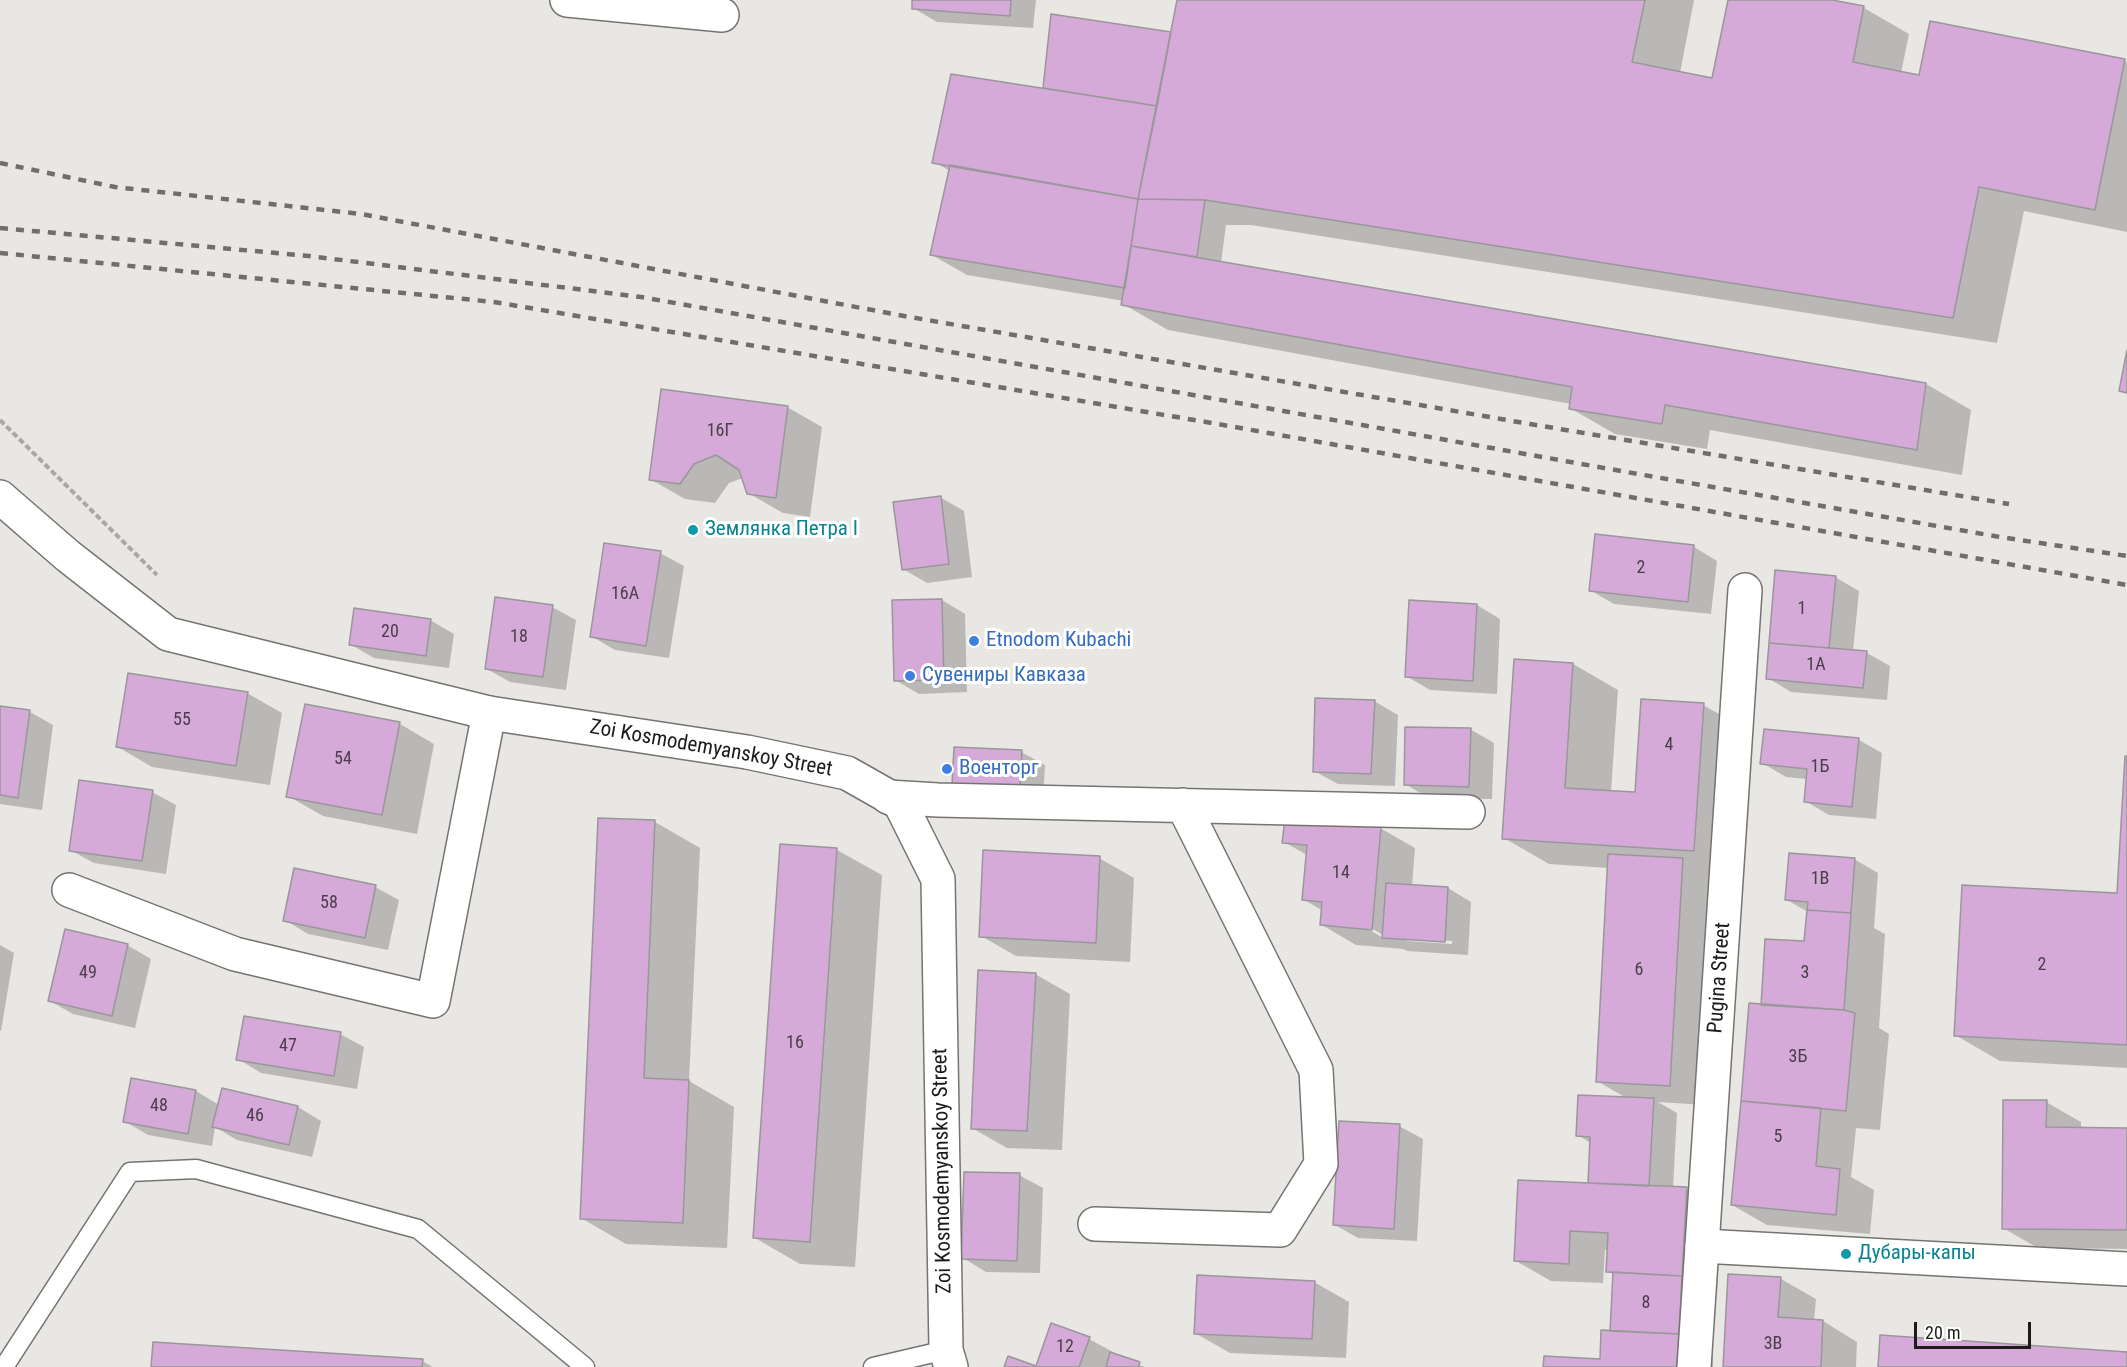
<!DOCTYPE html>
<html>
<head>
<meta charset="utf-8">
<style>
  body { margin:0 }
  #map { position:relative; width:2127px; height:1367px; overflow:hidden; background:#e9e7e4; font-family:"Roboto Condensed",sans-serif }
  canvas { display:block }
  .scale { position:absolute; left:1914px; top:1322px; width:117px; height:27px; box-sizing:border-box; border:3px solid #1c1b1a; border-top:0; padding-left:8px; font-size:18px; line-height:21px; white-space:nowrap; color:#1c1b1a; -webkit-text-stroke:4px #fff; paint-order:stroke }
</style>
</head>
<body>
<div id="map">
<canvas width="2127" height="1367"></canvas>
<div class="scale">20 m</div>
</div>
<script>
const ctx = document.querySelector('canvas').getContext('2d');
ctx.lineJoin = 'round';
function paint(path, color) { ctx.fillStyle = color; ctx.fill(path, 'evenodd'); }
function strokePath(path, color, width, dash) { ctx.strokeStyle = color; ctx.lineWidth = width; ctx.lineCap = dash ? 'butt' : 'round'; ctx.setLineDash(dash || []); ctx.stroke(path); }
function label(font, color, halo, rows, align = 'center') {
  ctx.font = font + ' "Roboto Condensed",sans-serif'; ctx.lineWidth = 6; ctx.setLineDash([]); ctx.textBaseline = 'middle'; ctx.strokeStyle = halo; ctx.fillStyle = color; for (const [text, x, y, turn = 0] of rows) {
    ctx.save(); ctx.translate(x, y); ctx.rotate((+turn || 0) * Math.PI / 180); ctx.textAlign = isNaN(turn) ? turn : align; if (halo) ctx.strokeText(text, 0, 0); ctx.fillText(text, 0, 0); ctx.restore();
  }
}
paint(new Path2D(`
  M914,0H1036L1033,28L937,22L913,8Z
  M1178,0H1694L1680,73L1714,80L1730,0H1824L1864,8L1909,34L1901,73L1920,77L1931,23L2125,61L2127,62V232L2024,211L1997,343L1251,225H1226L1221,263L1926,384L1971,410L1962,475L1710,430L1707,449L1615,434L1570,408L1571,404L1168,330L1123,304L1124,301L967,275L932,255L950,171L934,162L1044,90L1052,16L1172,33Z
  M787,407L822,427L810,517L783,513L748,493L743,478L729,483L715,503L685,499L650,479Z
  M940,497L964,511L972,577L927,583L903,569Z
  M1694,547L1717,561L1711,614L1614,604L1590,590Z
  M660,553L684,566L669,658L615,650L591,636Z
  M1835,577L1859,591L1853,652L1867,653L1890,666L1887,700L1791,692L1768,678Z
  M942,600L965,614L967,692L919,694L895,680Z
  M1410,602L1477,605L1500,619L1497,694L1430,690L1406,676Z
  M552,607L576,620L566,690L510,682L487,669Z
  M430,620L454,634L449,668L374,658L350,644Z
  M1573,664L1618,690L1611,792L1636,794L1703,705L1748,730L1738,876L1708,874L1717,880L1705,1105L1658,1102L1677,1113L1673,1188L1686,1189L1721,1209L1717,1295L1705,1294L1702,1349L1713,1356V1367H1545L1601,1360L1616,1333L1614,1275L1607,1271L1608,1250H1605L1603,1283L1551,1281L1516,1261L1589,1184L1592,1144L1578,1135L1628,1099L1597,1081L1608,868L1549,864L1504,838Z
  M247,693L282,713L270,785L152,767L118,747Z
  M1374,701L1398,715L1395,786L1338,784L1314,771Z
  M306,706L400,724L434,744L417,834L323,816L288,796Z
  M0,707L30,712L53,725L42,810L0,804Z
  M1470,729L1494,743L1492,799L1429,798L1405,784Z
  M1859,740L1882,753L1876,819L1829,815L1805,801L1807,779L1786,777L1762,763Z
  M955,749L1021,752L1045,765L1043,801Z
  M2127,758V1068L2000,1061L1955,1035L2118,894Z
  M152,792L176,805L166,874L94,863L70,850Z
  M655,822L700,848L689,1081L734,1107L727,1248L626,1244L581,1218Z
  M1380,828L1415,848L1412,886L1448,888L1471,902L1468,955L1407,951L1403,949L1356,945L1322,925L1323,911L1303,899L1307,855L1284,842ZM1366,925L1383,935V938L1365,927ZM1407,938L1452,941V944L1407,941Z
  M837,850L882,875L855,1267L800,1264L755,1238Z
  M1099,858L1134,878L1130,962L1016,956L981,936Z
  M1854,859L1878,873L1874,928L1885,934L1879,1028L1889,1034L1880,1130L1856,1128L1851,1177L1874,1190L1870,1234L1767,1225L1732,1205L1762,1007L1806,942L1808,912L1787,900Z
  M375,887L399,900L388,950L308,934L285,920Z
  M0,945L14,953L1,1031H0Z
  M127,945L151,959L135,1028L73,1014L50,1001Z
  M1035,974L1070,994L1062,1150L1007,1148L972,1128Z
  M340,1034L364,1047L357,1089L261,1073L238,1059Z
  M196,1091L219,1105L298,1107L321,1121L312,1157L237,1140L215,1127L212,1146L148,1135L124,1121Z
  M2046,1102L2081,1122V1129H2127V1249L2038,1248L2003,1228Z
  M1399,1126L1423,1139L1417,1241L1358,1238L1335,1225Z
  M1019,1175L1043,1188L1040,1273L986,1272L963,1258Z
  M1730,1276L1781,1279L1816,1299L1814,1321H1823L1857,1342L1856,1367H1724Z
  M1314,1282L1349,1302L1346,1358L1230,1353L1195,1333Z
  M1089,1339L1113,1352L1112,1354L1145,1367H1037Z
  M422,1361L433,1367H152Z`), '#0003');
const building = new Path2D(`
  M912,0H1011L1010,16L912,9Z
  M1177,0H1645L1632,62L1712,78L1728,0H1832L1864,6L1853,62L1919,75L1930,21L2125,59L2095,210L1979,187L1953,318L1205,200L1138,199Z
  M1051,14L1171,32L1157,106L1043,88Z
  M951,74L1157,106L1138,199L932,163Z
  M950,165L1138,199L1125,288L930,255Z
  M1138,199L1205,200L1197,257L1131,246Z
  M1131,246L1926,383L1917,450L1665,405L1662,424L1569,409L1572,387L1121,305Z
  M2127,350V393L2119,391Z
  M661,389L788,406L776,498L747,494L739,470L716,455L694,464L680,484L649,480Z
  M941,496L949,564L902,570L893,502Z
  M1595,534L1694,545L1688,602L1589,591Z
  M604,543L661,551L646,646L590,637Z
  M1775,570L1836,576L1829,648L1769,643Z
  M495,597L553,605L543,677L485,669Z
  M942,599L944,680L894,681L892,600Z
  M1409,600L1477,604L1473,681L1405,677Z
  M354,608L431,619L426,656L349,645Z
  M1769,643L1867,651L1863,688L1766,679Z
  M1514,659L1573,663L1565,788L1635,792L1641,699L1704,703L1694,851L1502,839Z
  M128,673L248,692L236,766L116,747Z
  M1315,698L1375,700L1371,774L1313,772Z
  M305,704L400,722L382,815L286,797Z
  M0,706L30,710L18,798L0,795Z
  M1405,727L1471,728L1469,787L1404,785Z
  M1764,729L1859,738L1852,807L1804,802L1807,769L1760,764Z
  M954,747L1022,750L1020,788L952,785Z
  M2125,756H2127V1045L1954,1036L1962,885L2117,893Z
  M79,780L153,790L142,861L69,851Z
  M598,818L655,820L644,1078L689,1080L683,1223L580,1219Z
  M1285,819L1381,827L1372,930L1320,925L1322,902L1302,900L1307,845L1282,843Z
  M780,844L837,848L810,1242L753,1238Z
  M983,850L1100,856L1096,943L979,937Z
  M1789,853L1855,858L1851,913L1807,910L1808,902L1785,900Z
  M1608,854L1683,858L1670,1086L1596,1082Z
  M294,868L376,885L365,938L283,921Z
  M1386,883L1448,887L1445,942L1382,938Z
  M1807,910L1851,913L1844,1010L1761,1005L1765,939L1804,941Z
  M65,929L128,944L112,1016L48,1001Z
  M978,970L1036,973L1027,1131L971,1129Z
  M1749,1003L1844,1010L1855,1013L1846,1111L1741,1101Z
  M244,1016L341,1032L334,1076L236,1060Z
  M131,1078L196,1090L188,1134L123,1122Z
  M222,1088L298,1106L289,1145L212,1127Z
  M1578,1095L1654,1098L1649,1186L1588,1183L1590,1137L1576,1136Z
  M2003,1100H2047L2046,1127L2127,1128V1230L2002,1229Z
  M1741,1101L1821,1108L1816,1166L1840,1169L1836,1215L1731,1205Z
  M1339,1121L1400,1124L1394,1229L1333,1225Z
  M964,1172L1020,1173L1017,1261L961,1259Z
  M1518,1180L1687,1187L1682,1276L1606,1272L1608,1233L1570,1231L1569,1264L1514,1261Z
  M1613,1272L1682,1276L1679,1334L1610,1331Z
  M1728,1274L1781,1277L1778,1317L1823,1320L1821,1367H1723Z
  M1197,1275L1315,1281L1312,1339L1194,1334Z
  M1051,1323L1090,1337L1079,1367H1004L1008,1356L1036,1366Z
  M1601,1330L1679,1334L1677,1367H1543L1544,1356L1600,1359Z
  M1880,1335L2127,1352V1367H1878Z
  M153,1342L423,1359L422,1367H151Z
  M1110,1352L1140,1362L1138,1367H1106Z`);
paint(building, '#d5a9d8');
strokePath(building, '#999799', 1.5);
const lane = new Path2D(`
  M4,1367L130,1172L196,1169L418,1229L585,1367
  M873,1367L946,1350`);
const street = new Path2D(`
  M567,0L722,15
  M888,797L938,800L1468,812
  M69,890L235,954L433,1001L489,713
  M1095,1224L1280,1230L1321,1164L1316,1070L1183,805
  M1702,1246L1745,590`);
const secondary = new Path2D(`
  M0,497L68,556L168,634L489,713L747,752L847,773L900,803L938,879L946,1350L951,1367
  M1694,1367L1702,1246L2127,1269`);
strokePath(lane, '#767471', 21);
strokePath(street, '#767471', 36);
strokePath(secondary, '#767471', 36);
strokePath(new Path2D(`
  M0,420L157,575`), '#aaa8a6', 4, [6, 3]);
strokePath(lane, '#fff', 18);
strokePath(street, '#fff', 33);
strokePath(secondary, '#fff', 33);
strokePath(new Path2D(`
  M0,163L115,187L361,214L904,316L1530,424L2009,504
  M0,228L309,256L641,297L1638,474L2000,537L2127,556
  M0,253L494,302L1212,423L2127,585`), '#6f6e6c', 4.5, [8, 8]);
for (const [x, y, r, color] of [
  [693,530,6,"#0f9aa8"],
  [974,641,6,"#3f7fe0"],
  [910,676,6,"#3f7fe0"],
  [947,769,6,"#3f7fe0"],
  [1846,1254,6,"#0f9aa8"]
]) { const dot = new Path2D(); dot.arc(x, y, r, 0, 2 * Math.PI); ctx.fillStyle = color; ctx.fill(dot); strokePath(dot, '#fff', 2); }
label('18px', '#4a3e4a', null, [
  ["16Г",720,431],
  ["2",1641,568],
  ["16А",625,594],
  ["1",1802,609],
  ["20",390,632],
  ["18",519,637],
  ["1А",1816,665],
  ["55",182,720],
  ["4",1669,745],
  ["54",343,759],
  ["1Б",1820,767],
  ["14",1341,873],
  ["1В",1820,879],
  ["58",329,903],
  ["2",2042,965],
  ["6",1639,970],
  ["49",88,973],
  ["3",1805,973],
  ["16",795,1043],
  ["47",288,1046],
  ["3Б",1798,1057],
  ["48",159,1106],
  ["46",255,1116],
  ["5",1778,1137],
  ["8",1646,1303],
  ["3В",1773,1344],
  ["12",1065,1347]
]);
label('21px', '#0d838f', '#fff', [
  ["Землянка Петра I",705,530],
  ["Дубары-капы",1858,1254]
], 'left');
label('21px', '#366cbe', '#fff', [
  ["Etnodom Kubachi",986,641],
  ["Сувениры Кавказа",922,676],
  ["Военторг",959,769]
], 'left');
label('21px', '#1c1b1a', '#fff', [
  ["Zoi Kosmodemyanskoy Street",711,749,10],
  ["Pugina Street",1720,978,-86],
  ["Zoi Kosmodemyanskoy Street",943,1171,-91]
]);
</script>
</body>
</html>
